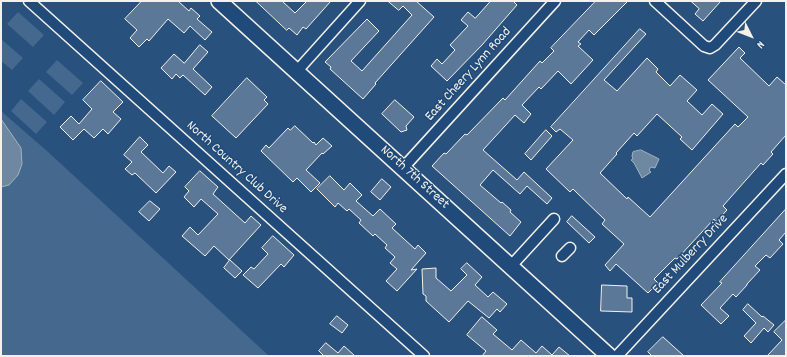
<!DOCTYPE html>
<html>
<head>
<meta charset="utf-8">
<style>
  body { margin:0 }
  #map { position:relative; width:787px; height:357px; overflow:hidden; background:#28517e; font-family:Dekko,sans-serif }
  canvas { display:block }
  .frame { position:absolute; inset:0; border:2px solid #f4f1e8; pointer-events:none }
  .north { position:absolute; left:731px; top:16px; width:40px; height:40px; -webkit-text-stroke:3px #1f4a7a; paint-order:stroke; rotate:132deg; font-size:11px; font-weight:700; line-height:16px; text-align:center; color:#f4f1e8 }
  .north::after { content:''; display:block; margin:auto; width:14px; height:18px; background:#f4f1e8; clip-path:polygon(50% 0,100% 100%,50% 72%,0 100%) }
</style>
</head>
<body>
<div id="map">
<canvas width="787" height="357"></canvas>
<div class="frame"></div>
<div class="north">N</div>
</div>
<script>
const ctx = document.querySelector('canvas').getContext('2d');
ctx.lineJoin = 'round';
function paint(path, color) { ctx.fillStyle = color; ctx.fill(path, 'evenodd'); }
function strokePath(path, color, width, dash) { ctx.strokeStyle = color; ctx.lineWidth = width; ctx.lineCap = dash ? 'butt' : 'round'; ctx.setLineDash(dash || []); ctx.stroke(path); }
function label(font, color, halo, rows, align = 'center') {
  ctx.font = font + ' Dekko,sans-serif'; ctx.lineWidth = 3; ctx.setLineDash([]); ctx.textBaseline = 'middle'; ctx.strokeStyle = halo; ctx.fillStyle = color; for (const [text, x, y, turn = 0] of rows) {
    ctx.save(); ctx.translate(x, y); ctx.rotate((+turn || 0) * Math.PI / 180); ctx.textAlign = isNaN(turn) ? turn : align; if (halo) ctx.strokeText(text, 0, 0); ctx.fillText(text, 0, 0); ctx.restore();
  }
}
paint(new Path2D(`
  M18,12L44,35L33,47L7,24Z
  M1,39L23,58L12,70L1,61Z
  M57,60L83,83L72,95L46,72Z
  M39,79L65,102L54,115L28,91Z
  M21,99L47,122L36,134L11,111Z
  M1,111L47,151L269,356H1Z`), '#45688e');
const water = new Path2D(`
  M1,119L21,148L22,164L18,175L9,185L1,187Z
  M641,150L659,159L655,168L651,167L649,170L651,172L642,178L634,163L631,160L633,159L632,156L633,152Z`);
paint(water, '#6e88a2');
strokePath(water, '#a4b2be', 1);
const building = new Path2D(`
  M142,1H178L189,11L191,8L200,16L197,19L212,32L205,40L190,26L184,33L168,19L149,41L147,39L139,47L130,38L137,30L125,19Z
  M256,1H282L295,13L307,1H331L306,29L303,27L297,35L289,28L287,30Z
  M388,1H416L434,17L375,83L376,84L363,99L330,69L331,67L325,62L367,19L379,31L351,61L362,71L412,15L403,6L399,10Z
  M491,1H513L517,5L482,45L447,81L431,66L437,59L442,64L455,50L450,45L468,26L461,20L468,12L475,18Z
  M596,1H628L594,35L589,30L578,42L581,44L578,46L593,60L571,84L558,71L541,89L539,87L522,105L531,114L524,123L515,115L483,150L517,180L524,172L552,198L547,204L527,186L520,194L493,170L480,185L501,203L502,202L511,210L510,212L521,222L510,236L432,166L444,153L446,154L465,134L467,135L503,98L505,100L540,61L542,63L554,51L551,48Z
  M691,1H721L703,21L695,14L699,9Z
  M640,29L646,34L604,80L617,91L647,58L658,69L656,72L670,86L680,75L697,90L687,101L702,115L712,104L723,114L692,150L680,139L682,137L657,114L637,136L634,133L616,153L617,154L600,173L627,199L628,197L650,217L735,124L738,127L748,117L708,80L739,47L745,53L740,58L769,86L777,77L786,85V135L771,152L773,154L763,165L761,163L723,206L727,210L716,222L714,219L677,259L675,258L654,279L658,283L648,293L616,264L610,271L605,265L624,244L602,224L605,220L573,189L570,192L546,169L573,140L560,129L556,132L551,127Z
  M200,45L208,52L193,69L212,87L205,95L183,75L180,78L176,74L172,79L161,68L174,54L184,63Z
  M247,78L267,97L264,100L268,104L236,138L212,116Z
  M101,81L123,102L113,112L121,119L108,134L103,129L94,138L84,129L73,140L60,127L71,116L79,124L92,109L83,100Z
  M395,100L414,117L406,126L407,130L401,132L382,114Z
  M295,126L313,143L314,142L316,145L323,138L332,146L323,154L322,153L306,170L320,183L311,192L297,178L293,182L261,151L266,145L269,148L288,128L290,130Z
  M546,130L552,136L531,160L525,154Z
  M140,137L148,145L141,152L163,173L169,166L176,172L156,193L135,173L132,175L125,169L132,162L124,155Z
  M200,171L218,187L213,194L245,223L251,216L261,225L229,260L214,246L205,256L182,236L190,227L198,235L218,214L201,199L194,207L184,197L189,191L185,187Z
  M330,176L344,190L350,183L362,195L356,201L373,216L380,209L396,224L392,228L415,249L418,245L426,253L411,270L417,269L397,291L386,281L397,269L390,263L395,257L385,248L387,245L375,234L373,236L359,223L361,220L349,209L347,211L338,203L335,207L317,189Z
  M382,179L391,187L380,200L371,192Z
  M150,201L160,209L149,221L139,212Z
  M786,209V232L779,240L783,244L770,258L766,255L755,266L760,270L747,284V285L736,297L733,294L720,308L729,316L721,324L701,305L722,283L720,282Z
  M572,216L595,237L589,243L567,222Z
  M273,236L294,255L284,267L281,264L258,288L243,275L251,267L254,269L268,254L262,248Z
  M230,260L242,271L235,278L224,268Z
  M467,263L482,277L475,285L488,297L493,292L507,304L500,312L497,309L489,318L468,301L449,322L426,301V296L423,294L422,269L436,268V278L451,291L467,275L461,269Z
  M602,285L627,286V298H632V312L601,311Z
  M748,304L762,317L763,316L774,325L768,332L764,328L751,343L744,336L756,323L743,310Z
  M337,316L348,325L342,333L330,324Z
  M482,317L497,330L493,334L512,350L521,340L536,353L542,346L552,355L559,347L570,356H482L486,351L467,335Z
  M786,320V356H767L782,340L774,332Z
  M663,337L684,356H652L648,352Z
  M326,343L338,353L344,346L355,356H324L319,351Z`);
paint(building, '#5b7899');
strokePath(building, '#f4f1e8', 1);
const minor = new Path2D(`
  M29,1L424,356
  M655,1L704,46L710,48L715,45L756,1
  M297,71L360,1
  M403,168L555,1
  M562,256L570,248
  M511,266L554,219
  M617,356L786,174`);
const primary = new Path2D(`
  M219,1L609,356`);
strokePath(minor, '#f4f1e8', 13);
strokePath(primary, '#f4f1e8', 18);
strokePath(minor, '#1f4a7a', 10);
strokePath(primary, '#1f4a7a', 15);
label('14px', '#f4f1e8', '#1f4a7a', [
  ["East Cheery Lynn Road",469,75,-48],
  ["North Country Club Drive",236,168,42],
  ["North 7th Street",414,178,42],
  ["East Mulberry Drive",691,255,-47]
]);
</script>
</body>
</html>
